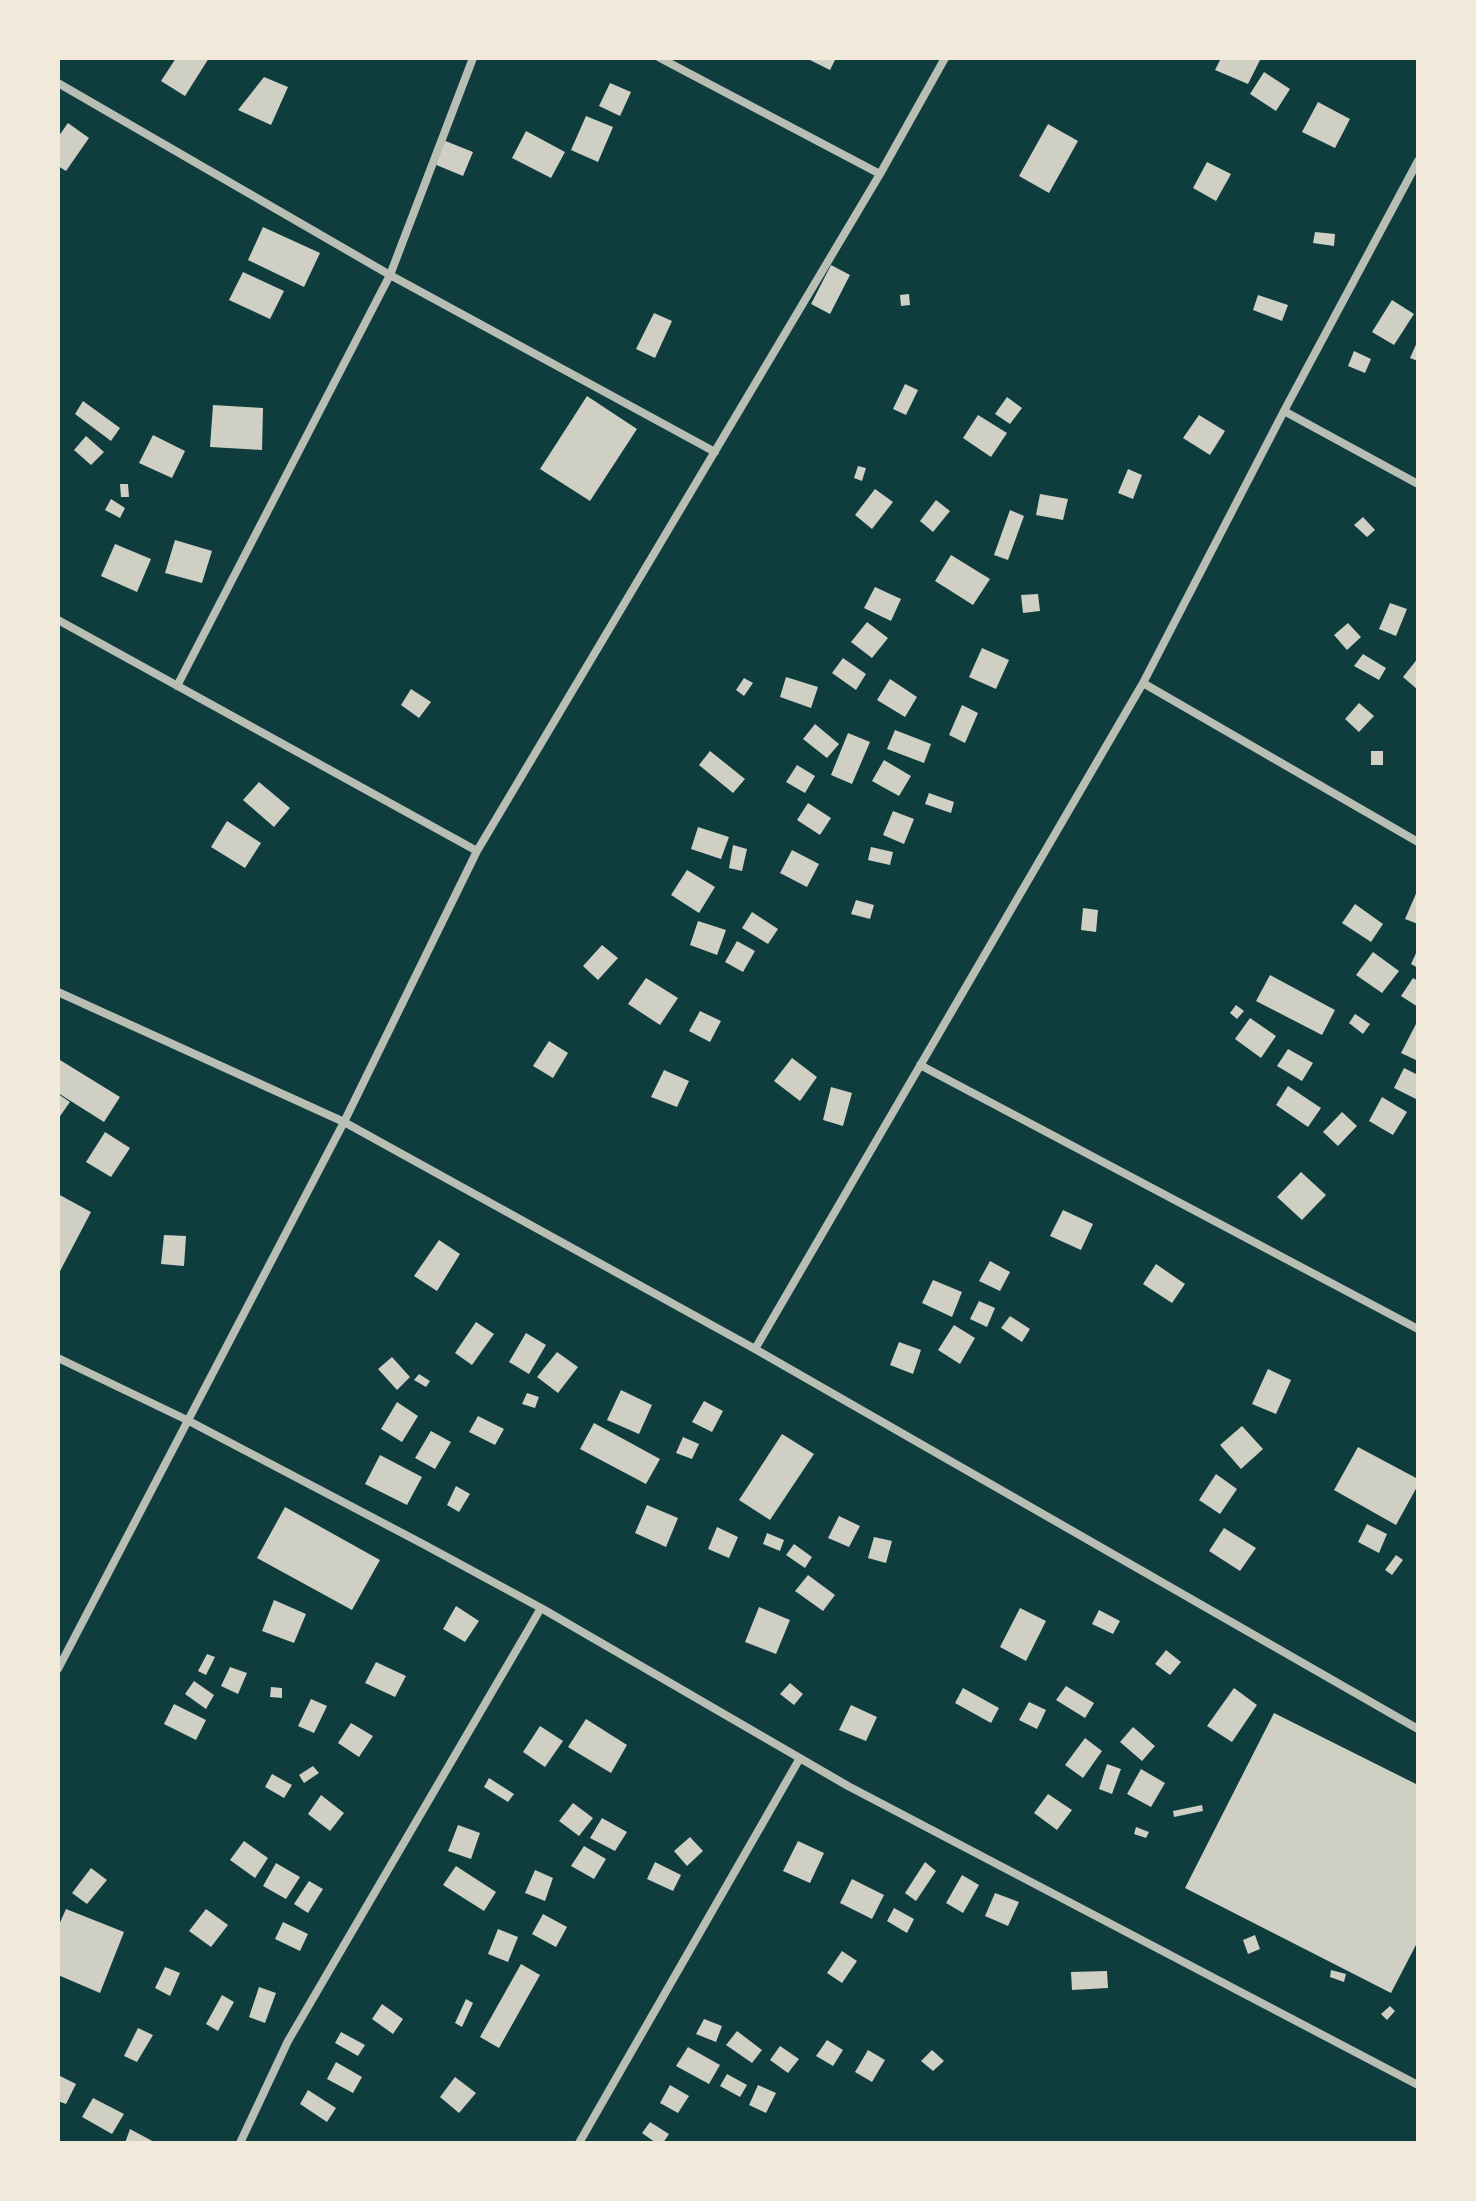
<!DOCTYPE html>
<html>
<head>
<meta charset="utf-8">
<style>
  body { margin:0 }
  #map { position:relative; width:1476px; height:2201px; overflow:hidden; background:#0f3d3e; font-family:Inter,sans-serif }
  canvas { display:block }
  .frame { position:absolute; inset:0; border:60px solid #f1e9da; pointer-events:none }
</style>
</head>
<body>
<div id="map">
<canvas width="1476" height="2201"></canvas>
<div class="frame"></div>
</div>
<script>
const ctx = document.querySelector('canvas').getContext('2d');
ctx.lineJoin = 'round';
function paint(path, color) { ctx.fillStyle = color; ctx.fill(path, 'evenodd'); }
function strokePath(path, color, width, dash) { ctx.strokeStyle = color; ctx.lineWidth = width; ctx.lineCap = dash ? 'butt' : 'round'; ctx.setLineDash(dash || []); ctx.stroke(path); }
paint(new Path2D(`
  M176,58H209L185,96L161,81Z
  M806,58H836L830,70Z
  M1221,58H1261L1248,84L1215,70Z
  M1264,72L1290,89L1276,111L1250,94Z
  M264,77L288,87L271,125L238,110Z
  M610,83L631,92L620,116L599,106Z
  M1318,102L1350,119L1335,148L1302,132Z
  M586,116L613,127L598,162L571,150Z
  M68,123L89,138L66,171L58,166V137Z
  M1048,124L1078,141L1049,193L1019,176Z
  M526,131L565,152L551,178L512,158Z
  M443,140L473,152L463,176L434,164Z
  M1207,162L1231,174L1216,201L1193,188Z
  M263,227L320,253L304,287L248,260Z
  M1315,232L1335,234L1334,246L1313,243Z
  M831,265L850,275L830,314L811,304Z
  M243,272L284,291L270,319L229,300Z
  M909,294L910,305L901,306L900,295Z
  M1258,295L1288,305L1282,321L1253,310Z
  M1392,300L1414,314L1394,345L1372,332Z
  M654,313L672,321L655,358L636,349Z
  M1418,340V361L1410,358Z
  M1354,351L1371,359L1365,373L1348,366Z
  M905,384L918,390L906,415L893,409Z
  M587,396L637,429L590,501L540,469Z
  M1007,397L1022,408L1010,424L995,414Z
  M83,401L120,428L111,441L75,414Z
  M213,405L263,408L262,450L210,447Z
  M978,415L1007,433L991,457L963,438Z
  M1199,415L1225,431L1210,455L1183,438Z
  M153,435L185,451L172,478L139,463Z
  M86,436L104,452L91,465L74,450Z
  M858,466L866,468L862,481L854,478Z
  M1128,469L1142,475L1133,499L1118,493Z
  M120,484H128L129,497H121Z
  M875,489L893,502L872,529L855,515Z
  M1040,494L1068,499L1063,520L1036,515Z
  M111,499L125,508L120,518L105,510Z
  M936,500L950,511L933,532L920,521Z
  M1010,510L1024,516L1008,560L994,555Z
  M1363,517L1375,530L1367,537L1354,525Z
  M175,540L212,551L202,583L165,573Z
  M115,544L151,559L137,592L101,576Z
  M951,555L990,579L973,605L935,581Z
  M875,587L901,599L891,621L864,608Z
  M1038,594L1040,611L1023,613L1021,595Z
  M1390,603L1407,609L1396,636L1379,629Z
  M867,622L888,638L872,658L851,642Z
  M1348,623L1361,637L1347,650L1334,635Z
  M982,648L1009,660L996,689L969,677Z
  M1363,654L1386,668L1379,680L1354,666Z
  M843,658L866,674L856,690L832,673Z
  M1418,658V690L1403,677Z
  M786,677L818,687L811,708L780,697Z
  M744,678L753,683L744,696L736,690Z
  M890,679L917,697L905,717L877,700Z
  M411,689L431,702L419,718L401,705Z
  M1359,703L1374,716L1359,732L1345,719Z
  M962,705L978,713L965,743L949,735Z
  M815,724L839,744L827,758L803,739Z
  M895,730L931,744L924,763L887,749Z
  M848,733L870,742L852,784L831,775Z
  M710,751L745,779L733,793L699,765Z
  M1371,751H1383V765H1371Z
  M884,760L911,776L899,796L872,781Z
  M797,765L815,776L805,793L786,782Z
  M259,782L290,808L274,827L243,800Z
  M929,793L954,802L951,813L925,804Z
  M808,803L831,818L820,835L797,820Z
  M893,811L914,819L904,844L883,835Z
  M227,821L261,843L245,868L211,847Z
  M698,827L729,837L721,859L691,849Z
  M733,845L747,849L742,871L729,868Z
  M871,847L893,852L890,865L868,860Z
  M792,850L819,864L807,887L780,873Z
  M687,870L715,887L699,913L671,895Z
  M1418,889V924L1405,919Z
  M856,900L874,905L870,919L851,914Z
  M1355,904L1383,924L1371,942L1342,923Z
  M1083,908L1098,910L1096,932L1081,930Z
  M752,912L778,929L768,944L742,928Z
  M698,921L726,930L717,955L690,945Z
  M737,941L755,951L743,972L725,962Z
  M602,945L618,958L598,980L583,966Z
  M1418,949V968L1411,964Z
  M1373,952L1399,971L1382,993L1356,975Z
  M1270,975L1335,1010L1322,1035L1256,1001Z
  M646,978L678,998L660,1025L628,1004Z
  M1413,978L1418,981V1007L1401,996Z
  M1236,1005L1244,1011L1237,1019L1230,1013Z
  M700,1011L721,1021L710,1042L689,1031Z
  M1355,1014L1370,1024L1363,1034L1349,1023Z
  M1250,1018L1276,1036L1261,1058L1235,1039Z
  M1416,1024L1418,1025V1061L1401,1053Z
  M549,1041L568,1053L553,1078L533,1066Z
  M1288,1049L1313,1063L1302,1081L1277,1066Z
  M792,1058L817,1077L800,1101L774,1081Z
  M60,1060L120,1097L104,1122L58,1093Z
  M1404,1068L1418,1075V1100L1394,1088Z
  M664,1070L689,1081L677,1107L651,1097Z
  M1288,1086L1321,1108L1308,1127L1276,1105Z
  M831,1087L852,1093L843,1126L823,1120Z
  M58,1094L70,1102L58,1119Z
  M1382,1097L1407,1112L1393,1135L1369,1121Z
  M1342,1112L1357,1126L1338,1146L1323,1132Z
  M105,1132L130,1148L111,1177L86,1162Z
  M1301,1172L1326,1195L1302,1220L1277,1197Z
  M58,1194L91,1212L58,1275Z
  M1063,1210L1093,1224L1081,1250L1050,1236Z
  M164,1235L186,1236L184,1266L161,1264Z
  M439,1240L460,1254L437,1291L414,1276Z
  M990,1261L1010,1272L1000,1291L979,1281Z
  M1156,1264L1185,1284L1172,1303L1143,1284Z
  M933,1280L962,1292L952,1317L922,1303Z
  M979,1301L995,1308L987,1327L970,1319Z
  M1010,1316L1030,1329L1022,1342L1001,1328Z
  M476,1322L494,1334L472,1365L455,1353Z
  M954,1325L975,1338L960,1364L938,1350Z
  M526,1333L546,1345L529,1374L509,1362Z
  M899,1342L921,1350L913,1374L890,1365Z
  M557,1352L578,1367L558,1393L537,1377Z
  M392,1357L410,1377L397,1390L378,1369Z
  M1268,1369L1291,1380L1276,1414L1252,1404Z
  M419,1374L430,1381L426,1387L414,1380Z
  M621,1390L652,1405L639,1434L607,1420Z
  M527,1393L539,1397L535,1408L522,1404Z
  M704,1401L723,1411L712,1432L692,1422Z
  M397,1402L418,1416L402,1442L381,1429Z
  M478,1416L504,1429L495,1445L469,1432Z
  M594,1423L660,1459L646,1484L580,1449Z
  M1242,1426L1263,1449L1241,1469L1220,1445Z
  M431,1431L451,1442L435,1469L415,1458Z
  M782,1434L814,1454L770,1520L739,1500Z
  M683,1437L699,1444L692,1459L676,1453Z
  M1358,1447L1418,1479V1485L1396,1525L1334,1490Z
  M380,1455L422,1477L407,1505L365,1484Z
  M1216,1474L1237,1489L1220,1514L1199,1500Z
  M456,1486L470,1494L459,1512L447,1505Z
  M647,1505L678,1518L666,1547L635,1533Z
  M285,1507L380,1560L352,1610L257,1558Z
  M839,1516L860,1526L849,1547L828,1538Z
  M1367,1524L1387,1534L1379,1553L1358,1542Z
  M717,1527L738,1537L729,1558L708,1549Z
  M1224,1528L1256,1548L1240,1571L1209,1551Z
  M767,1533L784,1540L780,1551L763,1544Z
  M874,1537L892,1541L886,1563L868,1558Z
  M794,1544L812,1557L805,1568L786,1555Z
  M1396,1555L1403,1560L1392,1575L1385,1570Z
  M808,1575L835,1595L823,1611L795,1591Z
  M274,1600L306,1614L294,1643L262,1631Z
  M456,1606L479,1621L465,1642L443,1629Z
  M759,1607L790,1620L776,1654L745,1642Z
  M1020,1608L1046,1621L1026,1661L1000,1647Z
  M1099,1610L1120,1621L1113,1634L1092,1624Z
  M1166,1650L1181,1662L1170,1675L1155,1664Z
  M207,1654L215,1657L206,1675L198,1671Z
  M376,1662L406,1676L395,1697L365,1683Z
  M230,1667L247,1673L238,1694L221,1686Z
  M194,1681L214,1695L206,1709L185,1694Z
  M790,1683L803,1694L794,1705L780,1694Z
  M1066,1686L1094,1703L1085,1718L1056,1700Z
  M271,1687L282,1688V1698L270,1697Z
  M963,1688L999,1708L991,1723L955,1703Z
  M1234,1688L1257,1705L1232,1742L1207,1726Z
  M311,1699L327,1706L314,1733L298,1726Z
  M1029,1702L1046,1710L1037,1729L1019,1720Z
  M174,1704L206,1720L196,1740L164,1724Z
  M851,1705L877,1717L866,1741L839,1730Z
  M1274,1713L1418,1785V1941L1391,1993L1185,1888Z
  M586,1719L627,1745L611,1773L568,1747Z
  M351,1723L373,1736L359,1757L338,1743Z
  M540,1726L563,1741L545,1767L523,1752Z
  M1133,1727L1155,1746L1142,1761L1120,1742Z
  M1085,1738L1102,1751L1083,1778L1065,1765Z
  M1107,1764L1121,1769L1112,1794L1099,1789Z
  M313,1766L319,1773L304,1783L299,1775Z
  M1141,1769L1165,1783L1151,1807L1127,1794Z
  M272,1774L292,1785L284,1798L265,1787Z
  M489,1778L514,1794L508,1802L484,1787Z
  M1048,1794L1072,1810L1057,1830L1034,1813Z
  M321,1795L344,1813L330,1831L308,1814Z
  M573,1803L593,1818L579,1836L559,1821Z
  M1202,1805L1203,1811L1174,1817L1173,1811Z
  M602,1818L627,1832L615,1851L590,1838Z
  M458,1825L480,1833L471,1859L448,1851Z
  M1136,1827L1149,1832L1146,1838L1134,1834Z
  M690,1837L703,1851L687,1866L674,1851Z
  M244,1841L268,1858L255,1878L230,1860Z
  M798,1841L824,1853L810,1883L783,1871Z
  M584,1846L606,1859L594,1879L571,1866Z
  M655,1862L681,1875L673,1891L647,1879Z
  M925,1862L936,1871L916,1901L905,1893Z
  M276,1863L300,1877L286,1899L263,1886Z
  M456,1866L496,1892L484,1911L443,1885Z
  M91,1868L107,1880L87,1904L72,1893Z
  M535,1870L553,1878L545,1901L525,1893Z
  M962,1875L979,1885L963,1913L946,1903Z
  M852,1879L884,1895L872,1919L840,1903Z
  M309,1881L323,1889L308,1913L294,1904Z
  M995,1893L1019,1902L1008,1926L985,1916Z
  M894,1908L914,1919L907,1933L887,1921Z
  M66,1909L124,1932L100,1993L58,1975V1927Z
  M206,1909L228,1925L211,1947L189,1931Z
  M543,1914L567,1927L556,1947L532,1934Z
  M283,1922L308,1934L300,1951L275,1939Z
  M498,1929L518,1937L508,1962L488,1954Z
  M1255,1935L1260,1949L1248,1954L1243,1940Z
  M842,1951L857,1961L842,1983L827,1973Z
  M521,1964L540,1975L499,2048L480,2037Z
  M165,1967L180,1973L170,1996L155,1988Z
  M1331,1970L1346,1974L1344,1982L1330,1977Z
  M1107,1971L1108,1988L1072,1990L1071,1972Z
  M259,1987L276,1993L265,2023L249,2017Z
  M222,1995L234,2002L218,2031L206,2024Z
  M466,1999L473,2003L462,2027L455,2023Z
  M382,2004L403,2019L393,2034L372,2019Z
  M1390,2006L1395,2011L1387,2020L1381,2014Z
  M704,2019L722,2026L716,2042L696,2034Z
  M138,2028L153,2035L137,2062L124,2056Z
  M737,2031L762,2050L752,2063L726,2045Z
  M341,2032L365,2045L358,2056L335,2043Z
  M827,2040L843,2050L833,2066L816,2056Z
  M780,2046L799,2059L788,2073L770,2060Z
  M688,2047L720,2065L709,2084L676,2066Z
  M868,2050L885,2060L872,2082L855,2072Z
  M932,2050L944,2061L933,2071L921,2061Z
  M336,2062L362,2077L353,2093L327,2079Z
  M727,2074L747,2085L740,2097L720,2086Z
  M58,2075L76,2084L66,2104L58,2101Z
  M455,2077L476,2093L459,2113L440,2097Z
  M670,2085L689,2096L678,2113L660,2103Z
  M758,2085L776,2093L766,2113L749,2105Z
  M308,2090L336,2108L327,2122L300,2104Z
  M93,2098L124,2114L112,2134L82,2117Z
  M650,2122L669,2134L663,2143H656L642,2133Z
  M130,2129L156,2143H125Z`), '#cfcfc3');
strokePath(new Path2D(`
  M660,58L880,174
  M58,83L390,275L715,452
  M1284,411L1418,484
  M58,620L477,851
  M1143,683L1418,842
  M177,686L390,275L473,58
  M58,992L344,1122L755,1349L1418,1729
  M920,1065L1418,1329
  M755,1349L1143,683L1284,411L1418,161
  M58,1358L187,1420L423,1544L541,1608L848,1786L1418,2085
  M58,1669L344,1122L477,851L880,174L945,58
  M240,2143L288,2041L541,1608
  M579,2143L800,1758`), '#b8beb3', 8);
</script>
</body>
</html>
